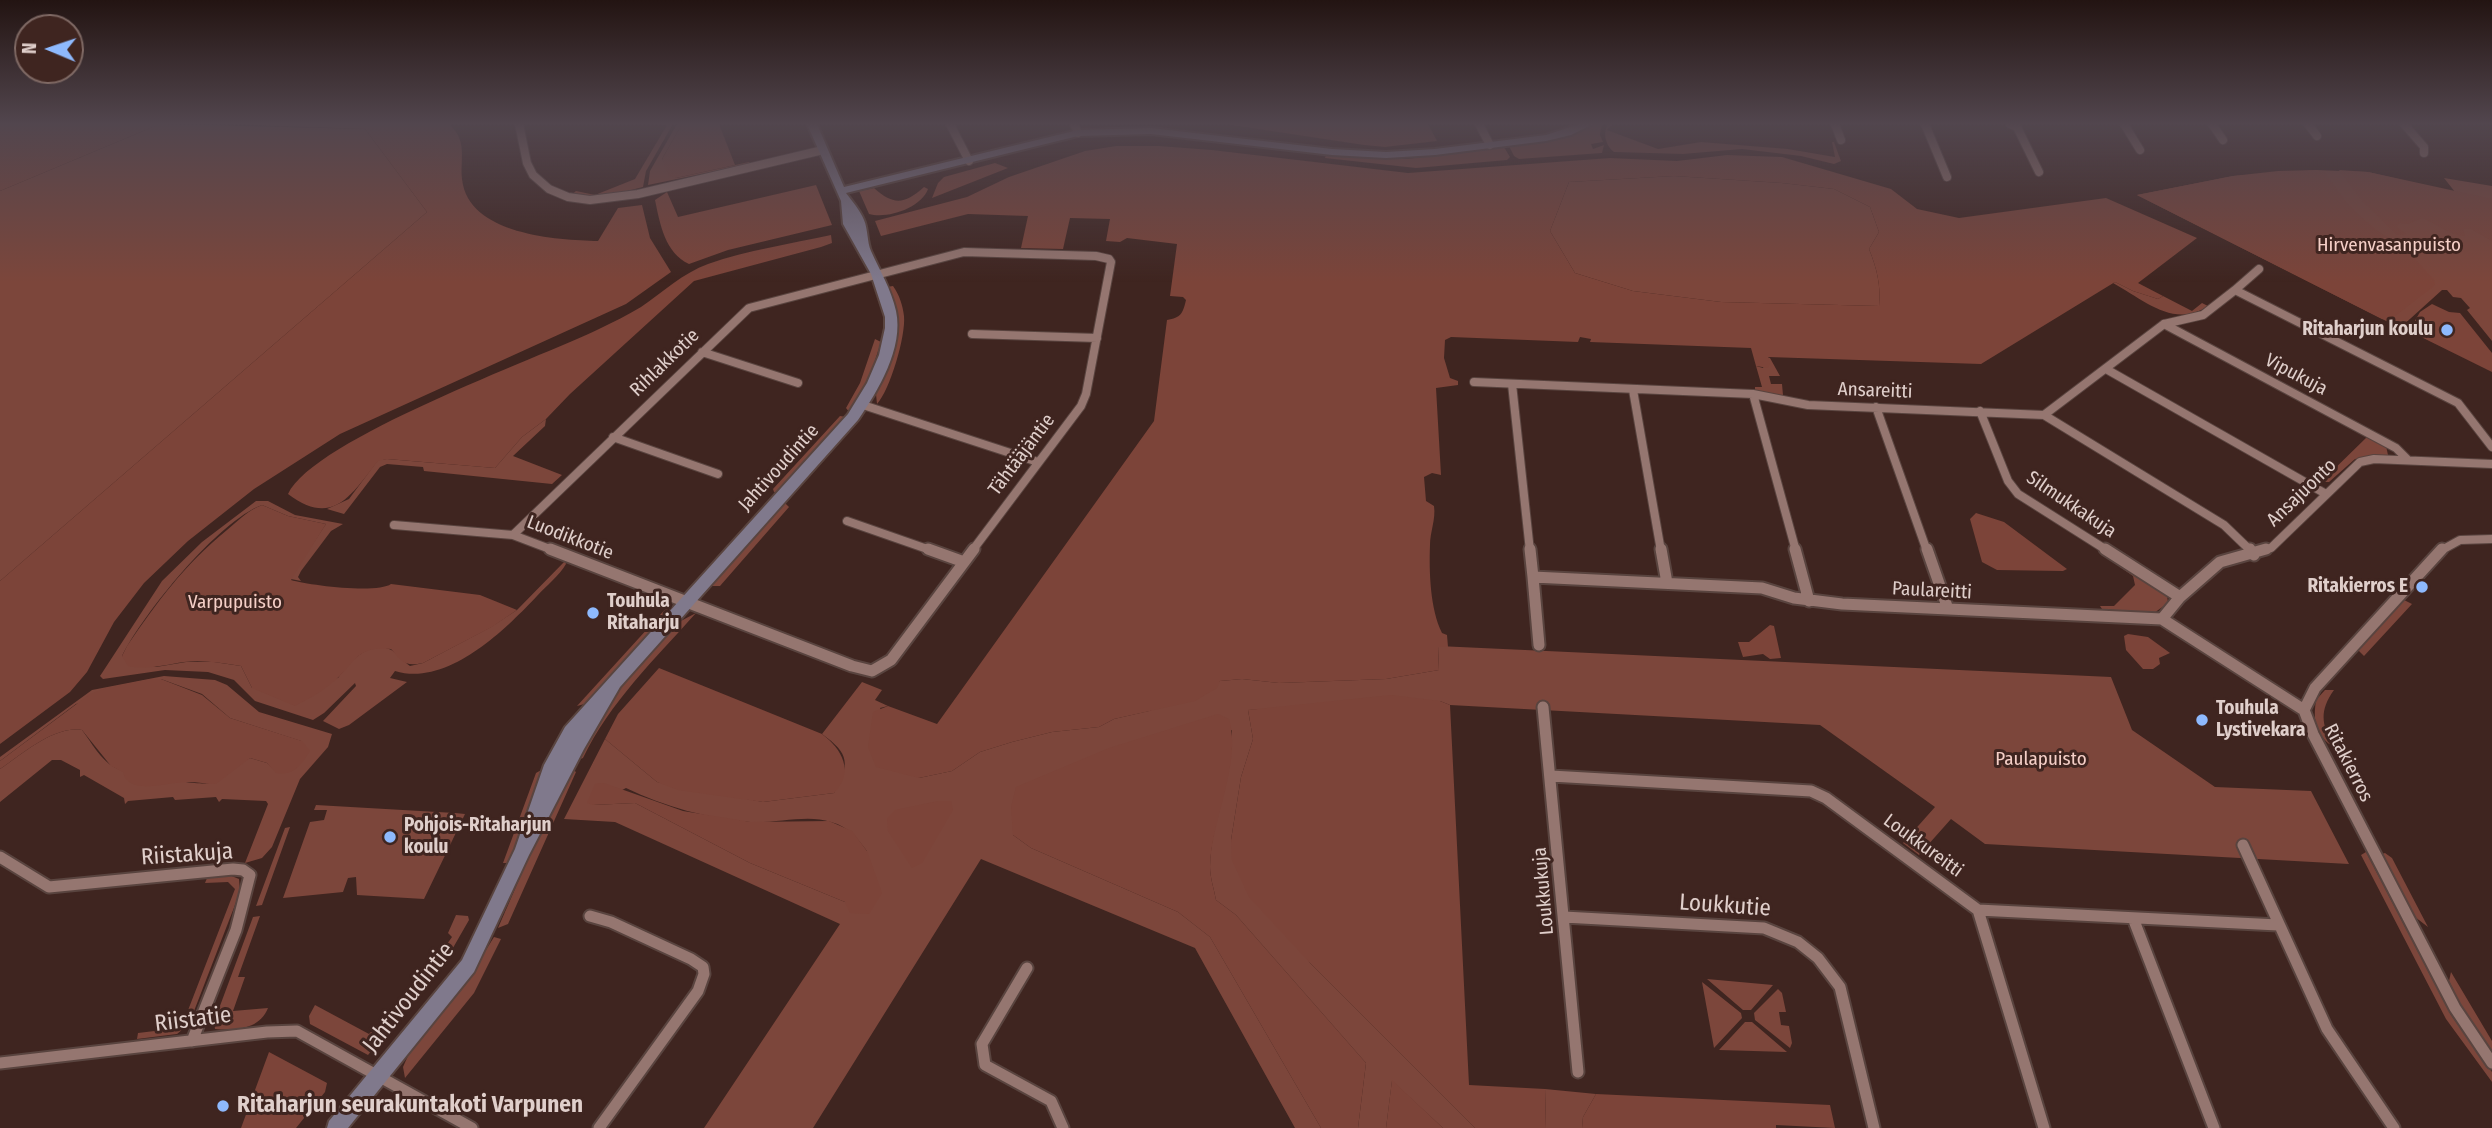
<!DOCTYPE html>
<html>
<head>
<meta charset="utf-8">
<style>
  body { margin:0 }
  #map { position:relative; width:2492px; height:1128px; overflow:hidden; background:#3f2520; font-family:"Fira Sans Condensed",sans-serif }
  canvas { display:block }
  .north { position:absolute; left:14px; top:14px; width:70px; height:70px; box-sizing:border-box; background:#3f2520; border:2px solid #7f6964; border-radius:50%; rotate:272deg; font-size:19px; font-weight:700; line-height:28px; text-align:center; color:#e0cfcb }
  .north::after { content:''; display:block; margin:auto; width:24px; height:32px; background:#8eb9fd; clip-path:polygon(50% 0,100% 100%,50% 72%,0 100%) }
</style>
</head>
<body>
<div id="map">
<canvas width="2492" height="1128"></canvas>
<div class="north">N</div>
</div>
<script>
const ctx = document.querySelector('canvas').getContext('2d');
ctx.lineJoin = 'round';
function paint(path, color) { ctx.fillStyle = color; ctx.fill(path, 'evenodd'); }
function strokePath(path, color, width, dash) { ctx.strokeStyle = color; ctx.lineWidth = width; ctx.lineCap = dash ? 'butt' : 'round'; ctx.setLineDash(dash || []); ctx.stroke(path); }
function label(font, color, halo, rows, align = 'center') {
  ctx.font = font + ' "Fira Sans Condensed",sans-serif'; ctx.lineWidth = 6; ctx.setLineDash([]); ctx.textBaseline = 'middle'; ctx.strokeStyle = halo; ctx.fillStyle = color; for (const [text, x, y, turn = 0] of rows) {
    ctx.save(); ctx.translate(x, y); ctx.rotate((+turn || 0) * Math.PI / 180); ctx.textAlign = isNaN(turn) ? turn : align; if (halo) ctx.strokeText(text, 0, 0); ctx.fillText(text, 0, 0); ctx.restore();
  }
}
paint(new Path2D(`
  M160,124L365,129L427,212L0,581V191Z
  M649,124H673L646,171L643,187L603,197L571,195L576,191L595,195L635,179L667,125Z
  M677,124H682L662,159L676,178L749,162L750,164L648,185L650,171Z
  M1595,124H1602L1600,135L1603,142L1591,144L1593,149L1604,145L1602,153L1519,159L1514,156L1509,146L1567,137Z
  M1608,124H1613L1607,130L1658,149L1701,142L1788,149L1835,157L1832,142H1834L1841,161L1834,164L1801,156L1742,149L1683,154L1614,152C1606,146 1602,133 1608,124Z
  M1504,147L1510,157L1507,160L1416,168L1325,158L1326,155L1406,159Z
  M2316,170L2368,172L2455,192L2444,178L2492,186V341L2467,310L2470,308L2461,298L2453,297L2447,290H2442L2400,328L2137,195L2233,176Z
  M1674,176L1782,183L1834,189L1870,207L1879,232L1869,249C1877,269 1881,285 1879,306L1721,302L1633,291L1575,273L1550,231L1569,182Z
  M924,187L928,189C921,208 888,219 869,214L859,191L874,188C893,205 904,205 924,187Z
  M2115,282L2133,291L2158,299L2163,296L2192,311L2202,303L2208,306C2174,329 2144,300 2113,283Z
  M893,286C899,294 903,306 904,316C906,336 890,390 877,404L876,394C891,350 906,333 887,287Z
  M875,339L881,342L867,385L850,413L846,408L860,383Z
  M1767,357L1770,358L1780,376H1769L1771,384H1782L1783,395L1779,397L1755,391V387H1762L1756,366L1763,368Z
  M840,416L846,417L778,493L774,492L773,489Z
  M546,419L545,426L513,456L562,475L552,484L424,471L423,467L387,464L380,467L344,514L327,509L349,499L378,460L387,459L495,468L522,437Z
  M2368,436L2386,446L2388,455L2355,459L2329,482H2316L2318,477L2325,478Z
  M256,501H268L295,515L343,524L331,531L301,571L298,577L301,581L291,579V576L326,524L288,516L262,505C218,521 143,614 122,656L156,667L186,662H214L241,666L252,688L338,678C350,662 366,642 389,649C395,651 403,661 410,666L423,663L491,627L517,610L565,561L566,564C559,576 546,586 537,596C504,631 447,687 395,671L390,678L407,682L349,725L339,729L323,721L356,686L355,683L324,713L313,720L255,701L234,680L208,672L165,670L103,679L100,676L102,673L162,581L202,542Z
  M784,502L789,507L720,586H710Z
  M2122,566L2167,595L2168,603L2154,613L2102,609L2100,606H2114L2135,585L2133,576L2120,567Z
  M2404,600L2412,604L2364,656L2358,650Z
  M670,604L665,619L588,703L577,706Z
  M696,613C655,659 610,702 583,758L575,761L617,691L677,623Z
  M1438,646L2111,677L2132,730L2215,787L2311,791L2349,864L1985,844L1951,819L1919,855L1903,843L1935,807L1820,725L1450,705L1440,701L1248,710L1253,739L1241,777L1231,840L1310,963L1475,1128H1443L1392,1081L1386,1128H1358L1366,1063L1236,915L1216,900C1214,889 1210,877 1210,867C1211,820 1233,776 1232,730L1013,835L1031,848L1178,912L1210,937L1321,1128H1295L1195,948L981,859L813,1128H704L840,924L615,822L564,819L605,739L657,782L763,802L834,793C850,764 850,754 822,734L862,682L882,690L875,700L888,706L880,708L919,778L952,771L980,752L1012,742L1052,732L1099,727L1114,719L1149,711L1220,681L1242,679L1279,683L1386,679L1439,670ZM626,788C665,807 707,818 750,822C776,824 806,814 831,822C849,827 856,837 867,851L845,902L750,863L635,803L593,805Z
  M164,676L215,680L227,685L259,712L332,734L328,747L300,779L272,847L262,858L245,863L268,804L266,801L222,799L219,802L216,797L175,800L173,797L128,801L125,804L124,798L84,775L80,777V770L61,760H52L0,802V769C23,754 53,726 82,730C91,742 101,760 114,767C123,773 199,786 209,783C228,777 234,765 250,758L267,763L274,769L301,741L230,718L202,694L161,679L76,704L0,761V757L92,690Z
  M2325,690H2334C2319,711 2322,723 2332,746C2315,734 2313,721 2316,700Z
  M543,769L530,815L509,863H503L536,773Z
  M572,769L576,772L508,924L498,928L545,820Z
  M316,805L455,813L465,814L424,899L357,895L356,877L348,878L343,892L283,898L310,822L324,820L327,810H314Z
  M290,827L262,905L256,906L285,828Z
  M2366,852L2451,1015L2492,1072V1082L2446,1019L2361,855Z
  M2385,853L2392,858L2428,927L2415,917L2382,854Z
  M229,875L239,879L240,892L189,1024L177,1034L137,1039L138,1033L171,1029L185,1018L235,889L228,882L205,883L207,878Z
  M456,915L468,916L469,920L442,967L368,1055L310,1024L309,1016L315,1005L369,1034L371,1032L377,1035L420,985L427,972L452,937L448,933Z
  M260,916L238,977H245L233,1011L268,1008C260,1029 236,1031 215,1029L214,1022L253,917Z
  M494,937L501,939L474,993L405,1078L403,1067L411,1049L468,979Z
  M2451,972L2492,1041V1051L2464,1012L2449,981Z
  M1707,979L1773,985L1751,1010H1743Z
  M1702,982L1741,1013L1742,1018L1714,1048Z
  M1778,989L1782,993L1786,1012H1779L1781,1025L1789,1026L1792,1043L1790,1048L1755,1020L1754,1013Z
  M1745,1022H1752L1787,1052L1719,1050Z
  M1545,1089L1596,1094L1583,1117L1582,1128H1546Z`), '#7c463b');
paint(new Path2D(`
  M0,124H160L0,191Z
  M230,124H449C468,141 460,158 462,179C468,235 557,240 598,241L618,208L642,205L650,238L671,272L626,304L340,434L254,489L188,541L144,583L114,622L87,672L70,692L0,744V581L427,212L365,129Z
  M682,124H719L735,165L676,178L669,176L662,159Z
  M1225,124H1428L1437,141L1385,147L1364,145Z
  M1116,146H1159L1212,150L1408,173L1610,158L1677,161L1727,155L1782,157L1891,189L1917,209L1959,218L2106,198L2197,238L2138,283L2163,296L2158,299L2133,291L2115,282L1981,364L1768,357L1770,364L1768,368L1756,366L1751,348L1590,342L1591,339L1580,337L1578,342L1451,337L1445,340L1444,358L1450,378L1458,381V385L1436,388L1441,475L1432,473L1424,477L1426,501L1434,506C1436,519 1430,532 1430,545C1429,571 1430,609 1442,633L1447,635L1448,647H1438L1439,670L1386,679L1279,683L1242,679L1220,681L1217,688L1195,701L1114,719L1099,727L1052,732L1012,742L980,752L952,771L919,778L876,767L868,747L873,712L888,706L937,724L1154,421L1167,320C1181,318 1183,313 1186,300L1183,297L1170,296L1177,244L1127,238L1120,242L1106,241L1110,219L1070,218L1063,249L1021,248L1028,216L968,214L881,236L875,221L967,197L1009,177L1085,151ZM1674,176L1782,183L1834,189L1870,207L1879,232L1869,249C1877,269 1881,285 1879,306L1721,302L1633,291L1575,273L1550,231L1569,182Z
  M995,163L1008,168L932,198L938,183L944,177Z
  M2339,170L2368,172L2492,199V241L2471,229H2463L2465,236C2449,235 2438,224 2422,218L2408,224L2399,223L2397,227L2406,234L2397,235L2363,202Z
  M2278,171L2316,170L2325,173L2349,206L2376,230L2406,249L2434,280L2435,285L2390,320L2382,319L2137,195L2233,176Z
  M816,185L832,225L728,250L689,264C665,253 660,224 655,200L667,192L678,217Z
  M831,235L832,243L821,247L694,281L570,394L546,419L522,437L495,468L387,459L378,461C351,495 333,528 288,494C314,439 537,359 599,329C613,322 628,315 641,307C663,292 683,273 708,264C748,250 790,244 831,235Z
  M2432,304L2449,312L2460,313L2492,353V372L2409,331L2420,312Z
  M262,505L288,516L326,524L291,580C307,585 377,594 391,584L480,595L517,610L492,627L423,663C405,667 402,662 391,649C356,645 355,664 333,682C322,692 308,699 295,706L252,688L241,666C222,663 204,660 184,662C165,665 147,670 128,666L122,656L127,646C158,601 183,566 227,530C238,521 248,510 262,505Z
  M1976,513L2004,522L2067,569L2063,571L1997,570L1982,562L1970,519Z
  M1770,625L1774,626L1781,658L1770,659L1763,654L1743,657L1738,642H1749Z
  M2128,634L2148,637L2170,653L2159,658L2160,664L2153,669H2143L2126,650L2124,636Z
  M659,668L822,734C842,749 855,772 834,793L763,802L678,790L657,782L605,739L618,714Z
  M151,679H161L202,695L230,718L302,741L310,751C301,765 294,776 276,773L267,763L250,758L216,784C206,784 198,782 188,782C171,781 128,797 123,772L111,766L82,730C53,726 23,754 0,769V761L90,694L106,688Z
  M1391,695L1440,701L1450,705L1469,1085L1545,1089L1546,1128H1475L1310,963L1249,897L1232,860L1231,840L1241,777L1253,739L1248,710Z
  M1218,714L1229,719C1242,763 1211,820 1210,867C1210,877 1214,889 1216,900L1236,915L1366,1063L1358,1128H1321L1210,937L1178,912L1031,848L1013,835L1011,807L1016,787L1109,748Z
  M604,783L683,811L751,822L829,821L852,831L867,851L882,893L869,914L850,913L845,902L750,863L635,803L593,805L587,803L595,784Z
  M938,801H951L953,810L922,863L912,868L888,831L887,819L895,810Z
  M269,1052L327,1083L325,1092L296,1128H241Z
  M1392,1080L1443,1128H1386Z
  M1596,1094L1830,1105L1835,1128L1776,1125V1128H1582L1583,1117Z`), '#7c4439');
const streetFar1 = new Path2D(`
  M519,124L527,163L533,175L549,189L568,197L590,200L638,194L823,150
  M950,124L969,161
  M1074,124L1078,133
  M1479,124L1490,145
  M1835,124L1841,140
  M1925,124L1947,177
  M2010,124L2017,127L2039,172
  M2124,124L2140,150
  M2212,124L2223,140
  M2308,124L2317,136
  M2404,124L2424,147V153
  M2235,290L2259,269
  M2164,324L2396,448L2408,460
  M972,334L1097,338
  M702,352L798,383
  M2106,369L2326,494
  M1474,382L1753,394L1808,405L2044,415L2164,324L2203,315L2235,290L2458,403L2492,447
  M1512,384L1530,551
  M1633,390L1661,551
  M1753,394L1796,551
  M863,405L1038,462
  M1876,407L1927,551
  M1980,411L2008,481L2018,494L2108,551
  M2044,415L2224,525L2251,551
  M613,437L718,474
  M847,521L933,551
  M394,525L513,535
  M513,535L555,551
  M513,535L749,308L964,252L1096,256L1109,259L1111,262L1086,394L1081,406L972,551
  M2259,551L2271,548L2360,462L2374,459L2492,464
  M2440,551L2460,540L2492,539`);
const street = new Path2D(`
  M550,549L852,666L872,671L891,660L974,549
  M928,549L964,562
  M1530,549L1533,577L1762,588L1794,598L1842,604L2162,619L2304,710
  M1661,549L1667,583
  M1795,549L1809,601
  M1927,549L1948,609
  M2105,549L2180,597
  M2250,549L2254,555
  M2442,549L2315,688L2304,710L2313,734L2455,1008L2492,1063
  M1533,577L1539,645
  M2162,619L2180,597L2220,562L2266,549
  M1543,707L1578,1072
  M1551,776L1811,791L1826,798L1978,910L2278,925
  M2243,845L2327,1029L2394,1128
  M0,857L49,887L233,869L243,870L250,875L236,930L192,1041
  M1978,910L2044,1128
  M590,916L611,922L691,959L703,967L704,974L698,991L599,1128
  M1564,917L1764,928L1798,942L1818,958L1840,987L1874,1128
  M2133,918L2214,1128
  M1027,968L982,1044L985,1065L1051,1101L1063,1128
  M0,1063L267,1032L297,1031L472,1128`);
const secondary = new Path2D(`
  M807,124H817L844,187L1078,130L1151,128L1332,149L1386,152L1435,149L1546,135L1580,124H1593L1571,135L1546,141L1435,155L1386,158L1332,155L1151,134L1078,136L846,193C852,201 860,210 864,220C868,229 867,242 871,251C880,271 891,289 896,311C904,348 878,391 858,420L620,687L584,749L529,855L474,972L348,1128H327L329,1121L462,960L515,849L544,765L565,727L848,414L867,383L879,355L885,328V317L871,274L843,224L841,201Z`);
strokePath(streetFar1, '#59443f', 10);
strokePath(street, '#59443f', 15);
strokePath(secondary, '#59443f', 4);
strokePath(streetFar1, '#957670', 8);
strokePath(street, '#957670', 11);
paint(secondary, '#80798c');
const sky = ctx.createLinearGradient(0, 0, 0, 282);
sky.addColorStop(0, '#231412');
sky.addColorStop(0.44, '#52464e');
sky.addColorStop(1, '#52464e00');
ctx.fillStyle = sky;
ctx.fillRect(0, 0, 2492, 282);
for (const [x, y, r, color] of [
  [2447,330,7,"#8eb9fd"],
  [2422,587,7,"#8eb9fd"],
  [593,613,7,"#8eb9fd"],
  [2202,720,7,"#8eb9fd"],
  [390,837,7,"#8eb9fd"],
  [223,1106,7,"#8eb9fd"]
]) { const dot = new Path2D(); dot.arc(x, y, r, 0, 2 * Math.PI); ctx.fillStyle = color; ctx.fill(dot); strokePath(dot, '#3f2520', 2.5); }
label('19px', '#f5cfc7', '#3f2520', [
  ["Hirvenvasanpuisto",2389,246],
  ["Varpupuisto",235,603],
  ["Paulapuisto",2041,760]
]);
label('bold 19px', '#e0cfcb', '#3f2520', [
  ["Ritaharjun koulu",2433,330,"right"],
  ["Ritakierros E",2408,587,"right"],
  ["Touhula",607,602],
  ["Ritaharju",607,624],
  ["Touhula",2216,709],
  ["Lystivekara",2216,731],
  ["Pohjois-Ritaharjun",404,826],
  ["koulu",404,848]
], 'left');
label('19px', '#e0cfcb', '#3f2520', [
  ["Rihlakkotie",665,363,-44],
  ["Vipukuja",2296,375,28],
  ["Ansareitti",1875,391,2],
  ["Tähtääjäntie",1022,455,-53],
  ["Jahtivoudintie",779,468,-48],
  ["Ansajuonto",2302,493,-44],
  ["Silmukkakuja",2071,505,34],
  ["Luodikkotie",570,538,21],
  ["Paulareitti",1932,591,3],
  ["Ritakierros",2348,763,63],
  ["Loukkureitti",1923,846,36],
  ["Loukkukuja",1544,891,-95]
]);
label('23px', '#e0cfcb', '#3f2520', [
  ["Riistakuja",187,855,-4],
  ["Loukkutie",1725,906,4],
  ["Jahtivoudintie",409,998,-52],
  ["Riistatie",193,1020,-7]
]);
label('bold 23px', '#e0cfcb', '#3f2520', [
  ["Ritaharjun seurakuntakoti Varpunen",237,1106]
], 'left');
</script>
</body>
</html>
